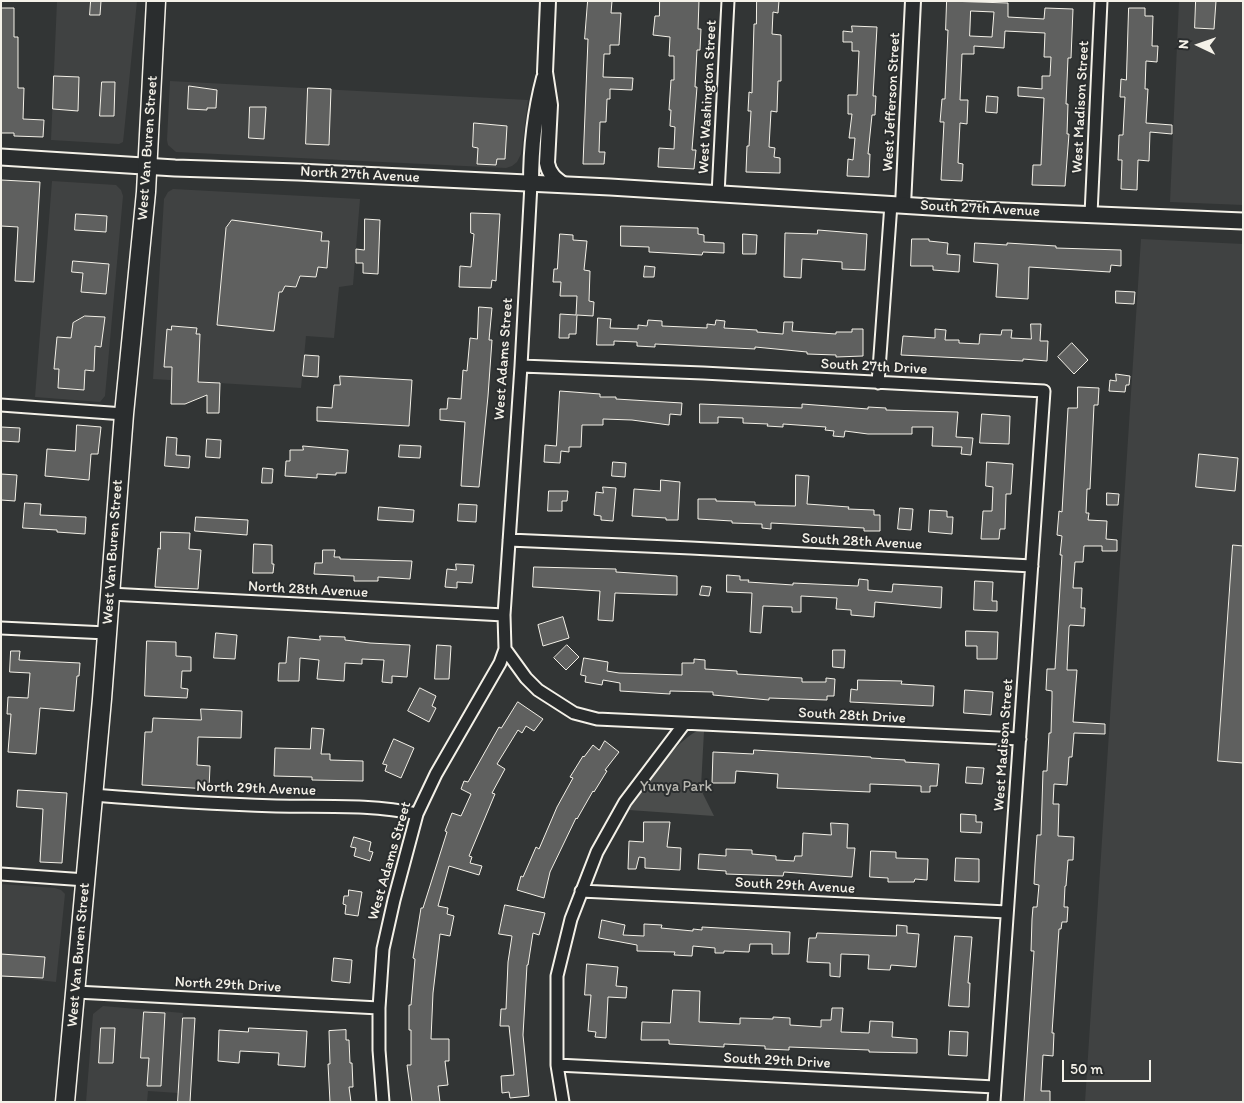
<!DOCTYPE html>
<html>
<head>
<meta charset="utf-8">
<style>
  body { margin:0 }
  #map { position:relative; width:1244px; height:1103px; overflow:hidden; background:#323535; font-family:Itim,sans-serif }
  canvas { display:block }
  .frame { position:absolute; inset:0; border:2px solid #f4f1e8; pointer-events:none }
  .north { position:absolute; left:1174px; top:20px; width:50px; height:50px; -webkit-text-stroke:4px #2a2d2e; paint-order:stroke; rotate:273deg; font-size:14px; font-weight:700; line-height:20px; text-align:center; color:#f4f1e8 }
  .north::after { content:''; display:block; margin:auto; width:18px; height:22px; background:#f4f1e8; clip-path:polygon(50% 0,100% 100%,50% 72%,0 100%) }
  .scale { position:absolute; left:1062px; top:1060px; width:89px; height:22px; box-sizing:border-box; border:2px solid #f4f1e8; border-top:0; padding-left:6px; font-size:15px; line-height:18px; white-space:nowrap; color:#f4f1e8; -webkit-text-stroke:4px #2a2d2e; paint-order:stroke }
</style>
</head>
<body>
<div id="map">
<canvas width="1244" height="1103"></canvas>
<div class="frame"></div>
<div class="north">N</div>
<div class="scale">50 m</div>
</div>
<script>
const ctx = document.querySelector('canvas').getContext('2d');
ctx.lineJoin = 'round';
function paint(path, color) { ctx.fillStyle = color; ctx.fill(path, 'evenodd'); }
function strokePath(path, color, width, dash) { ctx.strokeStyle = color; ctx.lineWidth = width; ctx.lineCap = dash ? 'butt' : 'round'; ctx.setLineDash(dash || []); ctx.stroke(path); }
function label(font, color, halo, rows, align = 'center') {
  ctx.font = font + ' Itim,sans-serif'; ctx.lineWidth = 4; ctx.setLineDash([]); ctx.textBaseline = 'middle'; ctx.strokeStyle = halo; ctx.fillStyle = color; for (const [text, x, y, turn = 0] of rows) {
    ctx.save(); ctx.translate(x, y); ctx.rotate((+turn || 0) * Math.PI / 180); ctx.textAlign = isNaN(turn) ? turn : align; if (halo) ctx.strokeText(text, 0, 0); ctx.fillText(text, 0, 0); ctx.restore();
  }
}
paint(new Path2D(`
  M57,1H137L124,133L123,142L119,144L51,140Z
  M1179,1H1243V205L1170,202Z
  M170,81L528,100L521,154L517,162L512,166L506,168L176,152L168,145L167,140Z
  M52,181L116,185L121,190L123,196L105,396L100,402L35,397Z
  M173,189L360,199L353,285L339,287L334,338L306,336L301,388L153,379L164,199L168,192Z
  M1141,239L1243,244V1102H1085Z
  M1,884L55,888L61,890L65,894L56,982L1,976Z
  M103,1006L183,1013L178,1093L148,1091L147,1102H86L93,1014Z`), '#404242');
paint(new Path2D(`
  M697,731H704L701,787L703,794L714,816L629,810C645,787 672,744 697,731Z`), '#4b4d4c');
const building = new Path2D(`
  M91,1H101L100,15H90Z
  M588,1H612L611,13H621L619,45H610V54H604L603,77L633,78L632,90L610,89V99H607L606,122H600L599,152H605L604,164H583L588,39H585Z
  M660,1H699L698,29H701L700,50H697L695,87H697L692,150H696L694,169L658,167L659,148L674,149L675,127L670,126L671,110H669L671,80H674V56H669L670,37L653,35L655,16H659Z
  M757,1H779L778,13L773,12L772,34L781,35V81H778L777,112L771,111L769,147L775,148L774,157L780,158V173L746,172L747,146H749L751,111H748L749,92L752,93L754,24H756Z
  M947,1L1008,3V17L1044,19L1045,8L1073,9L1071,58H1068L1066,104H1068L1067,134H1069L1065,186L1032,185L1033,165H1041L1044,98L1018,96V87L1042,89V76H1050L1051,57H1044L1045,33L1005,31L1004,48L974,46V54H962L960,100H968L967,124L960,123L958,163L963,164L962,181L941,180L944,122H940L942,99H945L948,30H946ZM971,11L994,12L992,37L970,36Z
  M1196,1H1216L1214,29L1195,28Z
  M1,8H14V37H18V88H24L23,119L44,120L43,137L14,136V133H1Z
  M1129,8H1145V16H1153L1152,46H1158L1157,62L1146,61L1145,89H1148L1146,123L1172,125V134L1150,132L1149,161L1138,160L1137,190L1121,189L1122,160H1118L1119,135H1123L1125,97H1120L1121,79L1126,80Z
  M852,26L877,27L873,96H876L875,115H872L868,154H870L869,177L847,176L848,159L853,160L855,138H849L852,114H848V95H857L859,51H852V42H843V31L852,32Z
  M54,76L79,77L78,111L53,109Z
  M102,82H115L114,116H100Z
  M189,86L217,90L216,108H207V110L188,109Z
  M308,88L331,89L329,145L306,144Z
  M987,96L998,97L997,113L986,112Z
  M250,107H266L264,139L249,138Z
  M474,123L507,126L505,159H497L496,165L477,164L478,148L473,147Z
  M1,180L40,182L34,282L15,281L18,227L1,226Z
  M471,213L500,214L496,281L492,280L491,288L459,287L460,266L471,267L474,234L471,233Z
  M76,214L107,216L106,232L75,230Z
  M365,219L380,220L378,274L363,273V263H356V249L364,250Z
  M232,220L322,232L321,241H329L327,268L318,267L316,277L300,276L296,287L285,286L282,292H279L274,331L217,325L226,228Z
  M621,226L698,228V234L704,235V242L724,243V253L703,252L702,255L649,252V247L621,246Z
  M818,230L867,234L865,270L842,269V262L802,259L801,278L784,277L785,233L817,234Z
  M560,234L573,235V240L587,241L584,270L590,271L589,301L594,302L593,316L577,315L576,334H569V338H559L560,314L576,315L577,296H560L561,282H553L554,269H557Z
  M743,234L757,235L756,254H743Z
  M912,239H929V241L948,243L947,254L960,255L959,272L933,270V266H911Z
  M975,243L1007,245V243L1056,246V248L1121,250V266L1111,265L1110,272L1029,267L1028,299L996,297L998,264L974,262Z
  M73,261L109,264L106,294L81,292L83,273L72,272Z
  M645,266L655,267L654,277H644Z
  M1116,291L1135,292L1134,304L1116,303Z
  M479,307L492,308L489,340H492L488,396L479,487L461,486L465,422L440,420V409H447L448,398L461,399L463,370L467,371L470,338L477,339Z
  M85,316L105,317L101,347L95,346L94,371L85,370L84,390L58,388L59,369H54L57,337L71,338L73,323Z
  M598,318L611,319L610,328L638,329V325L647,326L648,320L662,321V326L707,328V324L715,325L716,320L725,321L724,328L757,330V332L783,334L784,322H793L792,331L836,334V332H852V329H863V356L836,357V355L807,354V352L755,347V349L655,344V347L637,346V342L614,341V345H597Z
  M1031,324H1041L1040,341H1048L1047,361L1023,359V361L901,355L903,336L935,338V329L946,330L945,340H959V343L979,344L980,334L1001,335L1002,330H1012L1011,338L1031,339Z
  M172,326L197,328L196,334H200L198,382L220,383L219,413H207V395L185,404H171L172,367H164L167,329L171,330Z
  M1072,343L1088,360L1074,374L1058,357Z
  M305,355L319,356L318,377L303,376Z
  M1116,374L1130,376L1129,385H1126L1125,392L1109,391L1110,380L1116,381Z
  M340,376L412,380L409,426L317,421V407L332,408L334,385H340Z
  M1078,387L1099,388L1098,405H1094L1090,489H1087L1086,513H1089L1088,520L1107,521L1106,539L1117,540V551H1102V546H1084L1083,562H1075L1073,588H1082L1081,608H1085L1084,626L1070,625L1069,627L1067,670H1077L1073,722L1105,724V734L1074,733L1072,757H1069L1067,785L1054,784L1053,804H1059L1058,836L1074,837L1073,860H1068L1066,886H1065L1064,907H1068L1067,922H1062L1061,929H1059L1052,1033H1054L1053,1056L1043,1055L1041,1091H1050V1102H1024L1034,951H1031L1032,919L1033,907H1037L1039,885L1034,884L1035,864L1037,835H1041L1043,771H1047L1049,733H1051L1052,698V691L1046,690L1047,669H1055L1062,555H1060L1062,536L1057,535L1059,511L1062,512L1068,408H1077Z
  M560,391L600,394V397H616V399L682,403L681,415L670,414L669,425L632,420L603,419V425H582L581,447H569V452L561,451L560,463L544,462L545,445L556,446Z
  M700,404L802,408V404L868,409V407L886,408V410L958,412L956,437L973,438L971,455L961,454L962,447L932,446L933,427H912V434H868L845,431L844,437L833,436L834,431L825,430L826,427L783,424V427L767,426L768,424L743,423V418L718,417V423H700Z
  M982,414L1010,416L1009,444L980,443Z
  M77,425L101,427L98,454H91L89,480L45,476L47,449L75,451Z
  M1,427L20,428L19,442L1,441Z
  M167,437L177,438L176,455L190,456L189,468L165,466Z
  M207,439L221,440L220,458L206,457Z
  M400,445L421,446L420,458L399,457Z
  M303,446L348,450L346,473H336V475L317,474V478L285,476L286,461H290V450H303Z
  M1199,454L1238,458L1235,491L1196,487Z
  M613,462L626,463L625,477L612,476Z
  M987,462L1013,464L1011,494H1006L1005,529H1000L999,539H981L983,511H992L993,487L986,486Z
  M263,468L273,469L272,483H262Z
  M1,474L17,475L15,501L1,500Z
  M796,475L809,476L807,504L849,507L848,509L874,510V515H880V531H864V528L771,523V529L762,528V524L732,523V521L698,519V499H716V501L755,502V505L795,506Z
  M661,480L680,482L678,520H666V518L632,516L634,489L660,491Z
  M603,487L616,488L613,521L601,520V516L594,515L596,492L603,493Z
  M549,491H568L567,501H562V511H548Z
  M1107,493L1119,494L1118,505H1107Z
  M25,503L41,504L40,515L86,517L85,534L57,532V530L23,528Z
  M459,504L477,505L476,522L458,521Z
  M379,507L414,510L413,522L378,520Z
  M900,508L913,509L911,530L898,529Z
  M930,510L947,511V517H953L952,534L929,532Z
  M196,517L248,520L247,535L195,531Z
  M161,532L190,533L189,549L201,550L198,589L155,587L158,548L160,549Z
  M254,544L272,545V564H274L273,573H253Z
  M1233,545L1243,546V763L1218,761Z
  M323,550H335L334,557H340V559L412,561L410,579L378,577V581H354V576L314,574L315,563H322Z
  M456,564L474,565L472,583L457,582V588L445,587L447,569L456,570Z
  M534,567L616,569V572L677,576V595L615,593L613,621L598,620L600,591L533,587Z
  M727,575L740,576V580H749L748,582L793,585V583L858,586L859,579L868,580V590L892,592L893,584L942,587L941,608L875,602L874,617L851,615V610L836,609L837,598L801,596V612H792V607L763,606L761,633L750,632L752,593L727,592Z
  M975,581L993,582L992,601H997V611L974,610Z
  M702,586L711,587L709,596L700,595Z
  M563,617L569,638L543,646L538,625Z
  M966,631L998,632L997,659H977V646H966Z
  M216,633L237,635L235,659L214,658Z
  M320,636L345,637V640L370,643L410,645L407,677L392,676V683L382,682L384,660L362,659V664L345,663L344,681L317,679L319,660L300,658L299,681H278L279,663H286L288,637L320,640Z
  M147,641L176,642V656L191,657V671H182L181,688L188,689L187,698L145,696Z
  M437,645L451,646L449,679H435Z
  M567,645L579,657L566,670L554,658Z
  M833,650H845L844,668L833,667Z
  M11,651H20L19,660L80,663L79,676H77L74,711L40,708L36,754L8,752L11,714H7L8,697L28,698L30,673L10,672Z
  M584,658L608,662L607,671L619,673L682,675V663H694V659L705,660V669L737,671V674L802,678V682H826V678L835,679L834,696H827V700L769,698V700L713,695V692L670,691V694L620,691V683L603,680L602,685L585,682L586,676L581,675Z
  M858,680L902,681L901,684L934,686L933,706L850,702L851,689L857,690Z
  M420,688L436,696L432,706L436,708L429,722L408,711Z
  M965,690L993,692L991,715L964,713Z
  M518,702L543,719L534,731L526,726L522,733L518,730L497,764L505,769L492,793L495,794L469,856L472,857L470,863L482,866L479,875L449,866L438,906L448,908L447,914L454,916L450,936L440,934L433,993L431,1039H449V1061H445L448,1085L438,1086L440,1102H412L407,1065H411V1030H409V1005H411L415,959L413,958L421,908H423L447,832L445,831L452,813L461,816L471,794L461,789L464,781L468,782L499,727L501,728Z
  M201,709L242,711L241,738L198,737L197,765L210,766L209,789L142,785L145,732H152L153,718L201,720Z
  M312,728L324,729L321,754H330V760L363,761V781L312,780V777L274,776L275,748L310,749Z
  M394,739L414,748L401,778L385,771L387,765L383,764Z
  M605,741L619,752L605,770L607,771L594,792L593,791L577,819L576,818L550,872L544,898L517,890L521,876L523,877L536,847L539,849L557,807L573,778L570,777L583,756L584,757L593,745L599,750Z
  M754,750L871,757V758L905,760V762L939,764L937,786H930V792H921V786L870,784V792L777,788L778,774L736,771L735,783H712L713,752L753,754Z
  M967,767L984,768L982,784L966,783Z
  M18,790L67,793L62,863L40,862L43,809L17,807Z
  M961,814L976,815V822H982L981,833L961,832Z
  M644,822H670L667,847L681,848L680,870L645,868V858L639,857L636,869H628L629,841L643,842Z
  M831,823L848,824L847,848H855L852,877L784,872L783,876L726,874V871L698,869L699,854L726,856V849L752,850V854L776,856V860L794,861L795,856H802L803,833L831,835Z
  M354,837L371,842L369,851L373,852L370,861L354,856L356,848L351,847Z
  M871,851L896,852V858L928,859L927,880L915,879L914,882H888V878L870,877Z
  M956,858L979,859V882L955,881Z
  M349,890L362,892L358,916L345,914L346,905L343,904L344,896H348Z
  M505,905L545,913L539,935L533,933L528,965H527L523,1035L529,1096L510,1098L509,1092L502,1093L501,1076L514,1075L509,1026H500L501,1009H506L508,962L512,936L499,934Z
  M602,920L625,925L623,935L644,936V924L662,925L661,928L693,931V929L702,930V927L790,932L789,954H772V944H750L749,952L724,951V953H715V948L693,946L692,956L674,955L675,952L637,951V945L599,938Z
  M897,925L907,926V933L919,934L916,967L891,965L890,970L868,969L869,955L841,954L840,977L830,976V963L807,962L809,938H816L817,933L896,936Z
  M955,936L972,937L968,983H970L969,1007L949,1006Z
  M1,954L45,957L43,978L1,976Z
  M334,958L352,960L350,983L332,981Z
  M587,964L618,967L616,986L627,987L626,998L608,997L606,1038L595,1037L596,1032L588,1031L591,995H585Z
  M673,990L700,991L699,1022L740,1024V1018L773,1019V1017L790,1018V1025L821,1027V1020H831L832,1008H843L841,1032L869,1033L870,1021L893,1022L892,1037L917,1039V1053L869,1052V1050L789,1047V1050L765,1049V1046L724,1044V1047L669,1044V1040H641L642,1022L670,1023Z
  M144,1012L165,1013L161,1086H147L149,1058H141Z
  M183,1018H195L190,1102H178Z
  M101,1028H115L113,1063H99Z
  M249,1028L307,1031L305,1067L278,1065L279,1053L240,1051L239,1063L218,1061L219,1030L248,1032Z
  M346,1030V1040H349L350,1063H352L353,1087H349L351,1102H330L328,1064H330L329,1031Z
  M950,1031L968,1032L967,1056L949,1055Z`);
paint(building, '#5f605f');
strokePath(building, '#f4f1e8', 1);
const minor = new Path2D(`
  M718,194L728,1
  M1091,214L1101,1
  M521,366L703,373L1044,391L994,1102
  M878,383L891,204
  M1,405L124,414
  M509,540L691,548L1032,566
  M110,594L504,615
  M1,628L107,633
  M505,649L526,678L538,690L574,713L597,719L1020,739
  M93,795C154,800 215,804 276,806C323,807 372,804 417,814
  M1,874L86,880
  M581,891L1007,912
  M76,992L379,1008
  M557,1065L995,1087
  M383,1102L379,1050V1008L383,949L394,900L417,814L436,774L500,663L505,649L504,615L521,366L531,184
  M563,1102L557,1065V976L571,919L597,852L625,802L684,724`);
const tertiary = new Path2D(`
  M548,1L545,72L550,105L547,163C549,174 555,179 564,185
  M531,184C531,148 535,112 544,78
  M903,205L913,1`);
const secondary = new Path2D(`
  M1,157L175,168L298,172L610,187L979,210L1243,221`);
const primary = new Path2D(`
  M65,1102L102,699L124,414L146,192L156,1`);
strokePath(minor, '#f4f1e8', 15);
strokePath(tertiary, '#f4f1e8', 18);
strokePath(secondary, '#f4f1e8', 19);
strokePath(primary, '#f4f1e8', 21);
strokePath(minor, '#2a2d2e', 11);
strokePath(tertiary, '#2a2d2e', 14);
strokePath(secondary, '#2a2d2e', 15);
strokePath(primary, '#2a2d2e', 18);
label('15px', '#f4f1e8', '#2a2d2e', [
  ["West Washington Street",708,97,-87],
  ["West Jefferson Street",892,102,-87],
  ["West Madison Street",1081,107,-87],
  ["West Van Buren Street",148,148,-86],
  ["North 27th Avenue",360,175,3],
  ["South 27th Avenue",980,209,3],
  ["West Adams Street",504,359,-86],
  ["South 27th Drive",874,367,3],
  ["South 28th Avenue",862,542,3],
  ["West Van Buren Street",113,552,-86],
  ["North 28th Avenue",308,590,3],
  ["South 28th Drive",852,716,3],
  ["West Madison Street",1004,745,-86],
  ["North 29th Avenue",256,789,2],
  ["West Adams Street",390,861,-74],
  ["South 29th Avenue",795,886,3],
  ["West Van Buren Street",79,955,-85],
  ["North 29th Drive",228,985,3],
  ["South 29th Drive",777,1061,3]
]);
label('15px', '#b9b8b1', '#2a2d2e', [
  ["Yunya Park",676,787]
]);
</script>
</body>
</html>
